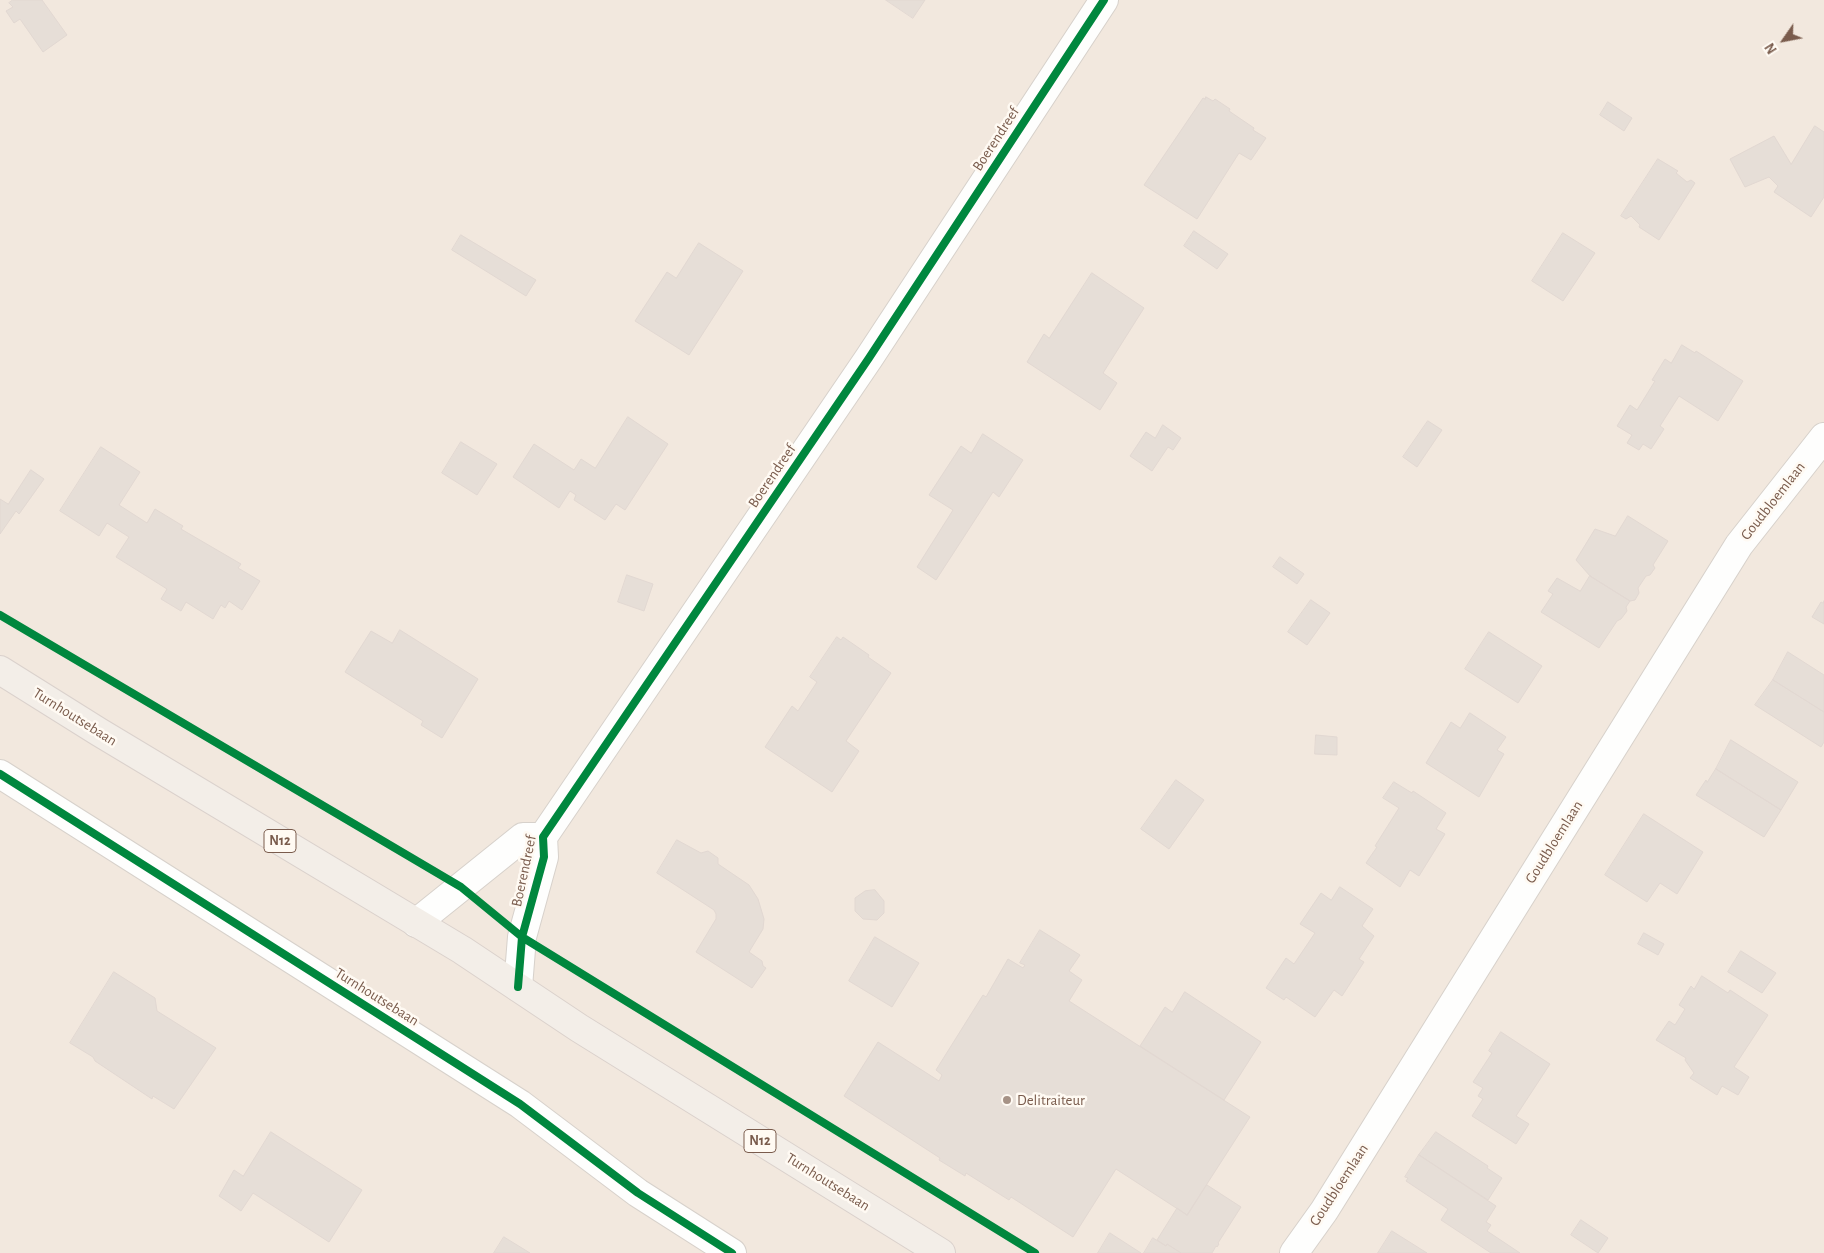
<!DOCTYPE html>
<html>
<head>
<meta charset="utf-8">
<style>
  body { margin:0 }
  #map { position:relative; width:1824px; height:1253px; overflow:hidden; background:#f9f5f0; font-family:"Alegreya Sans",sans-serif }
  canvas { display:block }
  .north { position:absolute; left:1759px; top:15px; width:50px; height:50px; -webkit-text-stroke:4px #fffaf3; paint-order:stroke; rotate:237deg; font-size:14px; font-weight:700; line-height:20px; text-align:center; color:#7a5c4d }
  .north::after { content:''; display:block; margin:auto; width:18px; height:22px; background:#7a5c4d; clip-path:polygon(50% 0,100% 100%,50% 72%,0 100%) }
</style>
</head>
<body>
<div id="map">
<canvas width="1824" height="1253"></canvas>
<div class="north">N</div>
</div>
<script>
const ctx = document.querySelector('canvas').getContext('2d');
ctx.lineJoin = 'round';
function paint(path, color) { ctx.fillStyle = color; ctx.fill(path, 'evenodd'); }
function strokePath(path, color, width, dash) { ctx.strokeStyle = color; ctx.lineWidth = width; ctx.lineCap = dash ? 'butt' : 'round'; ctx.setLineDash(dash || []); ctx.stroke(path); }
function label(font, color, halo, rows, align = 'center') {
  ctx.font = font + ' "Alegreya Sans",sans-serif'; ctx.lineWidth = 5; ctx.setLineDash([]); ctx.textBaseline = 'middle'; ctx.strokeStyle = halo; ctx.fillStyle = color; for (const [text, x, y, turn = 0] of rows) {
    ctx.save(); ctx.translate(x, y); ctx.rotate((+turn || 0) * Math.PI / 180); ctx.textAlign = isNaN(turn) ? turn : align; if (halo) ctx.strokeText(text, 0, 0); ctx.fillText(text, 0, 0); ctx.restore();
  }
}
paint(new Path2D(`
  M0,0H1824V1253H0Z`), '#f2e8de');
const building = new Path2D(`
  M13,0H42L67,35L43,52L20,19L14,23L6,11L13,7L9,3Z
  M886,0H925L913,18Z
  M1206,97L1213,101L1215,99L1230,109L1229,111L1254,128L1253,130L1266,138L1251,160L1239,153L1197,219L1144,185L1203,98L1205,99Z
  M1608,102L1632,118L1624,131L1600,115Z
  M1815,126L1824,132V197L1811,217L1774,192L1778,186L1769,177L1745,187L1730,159L1774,136L1791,164Z
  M1658,159L1678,171L1676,173L1687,182L1691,180L1695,183L1659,240L1639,227L1640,225L1631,216L1626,219L1621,216Z
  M1194,231L1228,254L1217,269L1184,246Z
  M1563,233L1595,253L1563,301L1532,281Z
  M461,235L536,280L526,296L452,250Z
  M699,243L743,271L689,355L635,321L667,272L676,278Z
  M1092,273L1144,308L1103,373L1117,383L1100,410L1027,362L1044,334L1049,338Z
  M1682,345L1695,353L1696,351L1743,381L1718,421L1679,396L1660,426L1664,429L1651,449L1643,444L1639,450L1627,443L1632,435L1617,426L1630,405L1637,410L1655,381L1652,380L1665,359L1671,363Z
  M628,417L668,444L625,510L616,504L605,520L574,500L576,495L570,491L559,508L513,477L534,444L574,470L581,459L595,468Z
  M1428,421L1442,430L1417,467L1403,457Z
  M1163,425L1181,438L1173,450L1168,447L1152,471L1130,456L1146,432L1155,438Z
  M983,434L1023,460L999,497L993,492L936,580L917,567L953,510L929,495L961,446L971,453Z
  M461,442L497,464L477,495L442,473Z
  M101,447L140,472L119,505L147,523L155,509L183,526L181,529L241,564L238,568L260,581L242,610L229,601L225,608L221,605L213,619L186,602L181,611L161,599L167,589L116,557L129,537L107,523L99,536L60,511Z
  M31,470L44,479L19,514L16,511L0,534V499L8,504Z
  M1628,516L1668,541L1653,565L1655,568L1650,575L1646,576L1638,588L1639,593L1635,600L1630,601L1590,576L1576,560L1595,529L1615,536Z
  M1280,557L1304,574L1297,584L1273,567Z
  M627,575L653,584L644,611L618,602Z
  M1590,576L1630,601L1626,607L1627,611L1621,619L1617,621L1599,648L1541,612L1553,594L1548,591L1557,578L1580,591Z
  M1311,600L1330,613L1307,645L1288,632Z
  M1824,601V624L1812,617L1821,602L1823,603Z
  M400,630L478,679L442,738L421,725L423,721L345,672L371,631L392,643Z
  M1489,632L1542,666L1518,703L1465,669Z
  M837,637L841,640L843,637L869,655L868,657L891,673L846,741L859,751L832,792L765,747L792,706L798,711L817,682L810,677Z
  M1788,652L1824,675V712L1773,680Z
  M1773,680L1824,712V742L1821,747L1755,705Z
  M1470,713L1506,737L1497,750L1504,754L1479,797L1426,763L1451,722L1460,728Z
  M1316,735L1337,737V755L1315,754Z
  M1731,740L1798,782L1781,810L1716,769Z
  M1716,769L1781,810L1764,837L1696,795L1706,780L1707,782Z
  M1176,780L1204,800L1169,849L1141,829Z
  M1394,782L1412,793L1413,791L1446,813L1436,829L1445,834L1419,876L1410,870L1400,887L1366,863L1377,847L1375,846L1399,808L1383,798Z
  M1644,814L1703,852L1677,894L1660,883L1647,902L1605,875Z
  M677,840L701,853L708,851L718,858V864L749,885L758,899L764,919L763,929L749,952L762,961L763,966L766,968L752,988L696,952L716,919V914L714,910L657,873Z
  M1340,887L1373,909L1362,926L1374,936L1359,959L1364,962L1342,996L1334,990L1315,1017L1286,997L1284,1000L1266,988L1286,958L1294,964L1315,933L1300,924L1321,893L1331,900Z
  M875,890L884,901V913L877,920L863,919L855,911V898L865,891Z
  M1040,930L1080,955L1069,971L1082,980L1069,1001L1250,1117L1187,1215L1116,1169L1073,1237L1011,1197L1009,1200L966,1173L965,1176L939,1160L940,1158L844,1096L878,1042L939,1081L942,1075L936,1070L983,995L986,997L1008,959L1023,968L1025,965L1020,963Z
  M1644,933L1664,944L1658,955L1638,944Z
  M875,937L919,963L892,1007L849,981Z
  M1741,951L1776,973L1762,993L1728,972Z
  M114,972L155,998L157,1011L216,1048L174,1109L153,1096L152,1099L95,1061L93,1057L70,1043Z
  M1702,976L1728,993L1730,990L1768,1015L1734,1067L1749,1077L1738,1095L1722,1086L1717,1095L1690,1078L1694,1073L1685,1060L1686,1058L1656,1040L1669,1021L1675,1025L1685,1009L1679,1005L1691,986L1694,989Z
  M1185,992L1261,1042L1224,1100L1140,1046L1165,1007L1172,1012Z
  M1501,1032L1550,1064L1516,1116L1529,1124L1516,1144L1472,1116L1483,1099L1478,1096L1483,1088L1473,1082L1492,1053L1489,1051Z
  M271,1132L362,1190L329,1242L253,1193L241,1211L219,1196L234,1170L243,1176Z
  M1436,1132L1488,1166L1487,1168L1502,1178L1488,1200L1419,1155Z
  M1419,1155L1496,1206L1486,1222L1491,1225L1487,1231L1520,1253H1491L1441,1220L1448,1209L1406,1181L1408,1178L1405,1177Z
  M1207,1185L1241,1207L1218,1243L1219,1244L1217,1247L1216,1246L1212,1253H1181L1167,1244L1166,1246L1157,1240L1177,1208L1187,1215Z
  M1581,1220L1608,1238L1598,1253L1571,1235Z
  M1392,1231L1427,1253H1378Z
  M1110,1233L1141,1253H1098Z
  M504,1237L530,1253H494Z
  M1153,1238L1166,1246L1167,1244L1181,1253H1144Z`);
paint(building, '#e6ded7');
strokePath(building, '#e2d8d2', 1);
const street = new Path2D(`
  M0,774L520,1104L638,1193L732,1253
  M416,923L523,837H543
  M518,987L522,937L544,857L543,837L869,358L1104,0
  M1294,1253L1324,1211L1739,545L1824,437`);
const primary = new Path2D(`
  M0,670L99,732L462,950L579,1028L941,1253`);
strokePath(street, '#d7d1cb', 30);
strokePath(primary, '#dad1cc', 30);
strokePath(street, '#fefefd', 28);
strokePath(primary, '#f3eee8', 28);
strokePath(new Path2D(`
  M0,615L461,887L522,937L1035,1253
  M0,774L520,1104L638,1193L732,1253
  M518,987L522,937L544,857L543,837L869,358L1104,0`), '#00873e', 8);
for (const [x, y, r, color] of [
  [1007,1100,5,"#a69286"]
]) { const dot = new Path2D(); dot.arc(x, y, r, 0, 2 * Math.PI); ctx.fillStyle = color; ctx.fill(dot); strokePath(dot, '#fffaf3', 2); }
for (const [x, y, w] of [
  [280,841,32],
  [760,1141,32]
]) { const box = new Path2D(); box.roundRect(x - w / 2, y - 11.5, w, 23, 4); ctx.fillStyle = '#fffaf3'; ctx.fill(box); strokePath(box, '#7a5c4d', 1); }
label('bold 14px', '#7a5c4d', null, [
  ["N12",280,841],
  ["N12",760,1141]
]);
label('15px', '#7a5c4d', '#fffaf3', [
  ["Boerendreef",996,139,-57],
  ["Boerendreef",772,476,-56],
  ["Goudbloemlaan",1773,501,-52],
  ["Turnhoutsebaan",75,717,32],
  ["Goudbloemlaan",1554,842,-58],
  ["Boerendreef",524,871,-78],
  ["Turnhoutsebaan",377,997,32],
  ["Turnhoutsebaan",828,1182,32],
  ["Goudbloemlaan",1339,1185,-57]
]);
label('15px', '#7a5c4d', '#fffaf3', [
  ["Delitraiteur",1017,1100]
], 'left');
</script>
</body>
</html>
